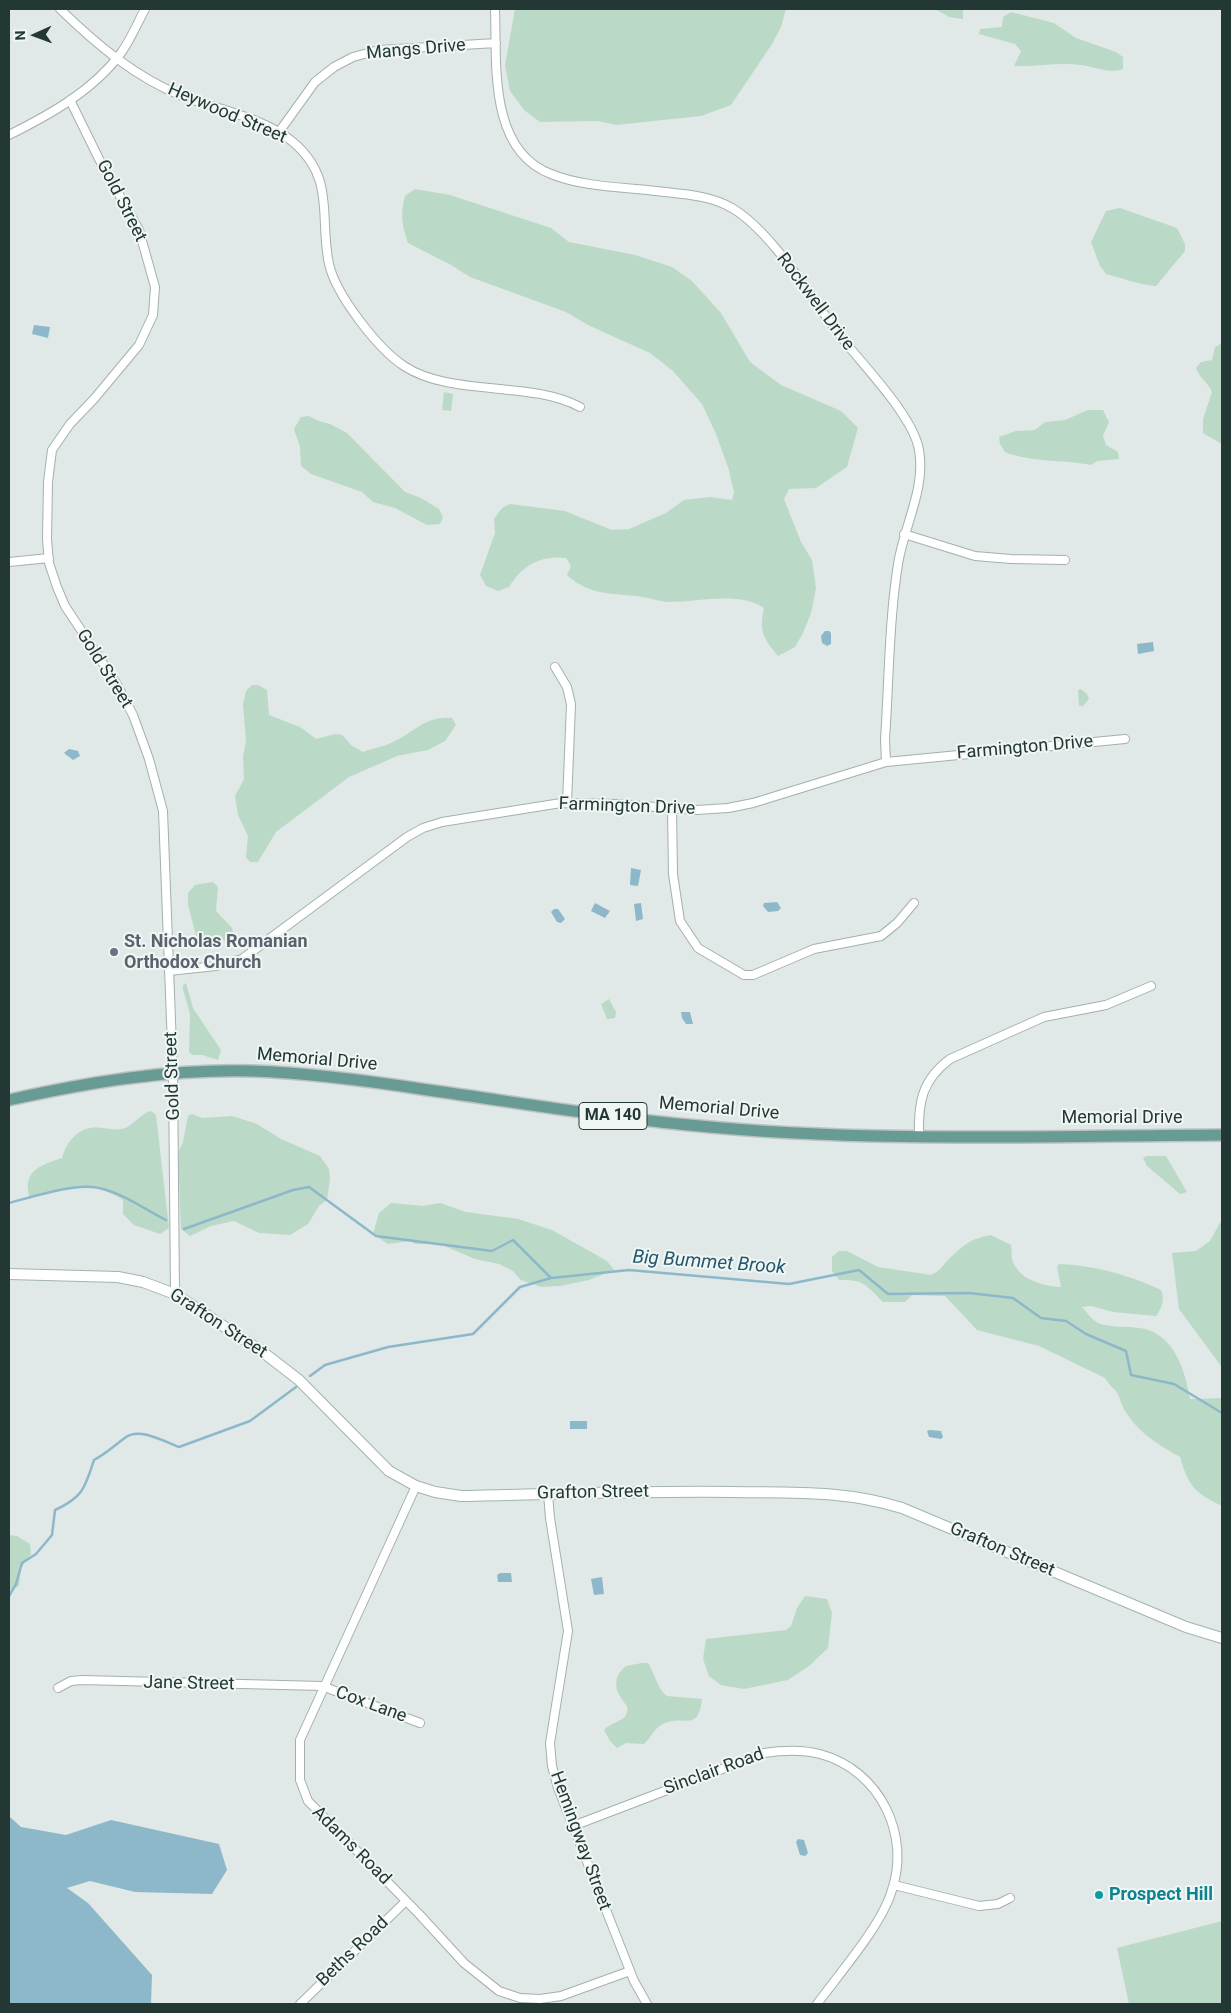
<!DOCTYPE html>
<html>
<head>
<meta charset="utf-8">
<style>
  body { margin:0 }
  #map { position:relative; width:1231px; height:2013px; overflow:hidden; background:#e0e9e7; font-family:Roboto,sans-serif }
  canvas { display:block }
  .frame { position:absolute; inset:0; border:10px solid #233835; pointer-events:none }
  .north { position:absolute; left:10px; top:10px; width:50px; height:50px; -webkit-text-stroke:4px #f0f6f4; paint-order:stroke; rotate:268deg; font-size:14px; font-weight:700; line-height:20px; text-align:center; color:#233835 }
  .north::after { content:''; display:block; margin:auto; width:18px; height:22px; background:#233835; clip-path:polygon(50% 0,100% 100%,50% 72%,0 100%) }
</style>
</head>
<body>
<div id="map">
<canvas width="1231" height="2013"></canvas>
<div class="frame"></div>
<div class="north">N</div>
</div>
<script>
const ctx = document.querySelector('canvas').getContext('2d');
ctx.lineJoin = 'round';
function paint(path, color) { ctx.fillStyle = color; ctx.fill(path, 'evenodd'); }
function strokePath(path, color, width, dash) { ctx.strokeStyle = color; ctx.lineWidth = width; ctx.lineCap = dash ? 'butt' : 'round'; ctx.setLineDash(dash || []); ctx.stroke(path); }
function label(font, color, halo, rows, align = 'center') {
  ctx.font = font + ' Roboto,sans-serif'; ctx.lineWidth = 4; ctx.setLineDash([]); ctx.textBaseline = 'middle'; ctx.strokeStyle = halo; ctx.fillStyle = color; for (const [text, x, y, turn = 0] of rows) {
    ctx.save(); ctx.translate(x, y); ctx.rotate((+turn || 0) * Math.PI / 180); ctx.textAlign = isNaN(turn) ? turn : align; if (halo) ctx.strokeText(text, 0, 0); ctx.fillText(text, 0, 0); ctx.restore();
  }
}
paint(new Path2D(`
  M515,9H786L781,27L772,44L731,105L701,116L616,125L598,121L540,122L524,110L510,91L505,65Z
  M935,9H963V19L949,17Z
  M1011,12L1054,23L1076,38L1116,52L1123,57V69C1110,74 1095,67 1081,65C1059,62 1036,67 1014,66L1021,51L1015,44L979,34L980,29L1002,27L1003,17Z
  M415,189L450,195L551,228L569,242L635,255L672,267L692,281L721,313L750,362L781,385L841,411L858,428L847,467L816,488L789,489L784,499L801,542L812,560L816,588L811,613L803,633L795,647L778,656C763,638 759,631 764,608C740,591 698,602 669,602C661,602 651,598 643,597C614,593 589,596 567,575L571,566L566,558C541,555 522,565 509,587L498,591L486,586L480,575L495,533L494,519L502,508L510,504L565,511L612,530L629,529L666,513L684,500L710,497L732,500L734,493L729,470L716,434L702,404L673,371L650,353L590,326L566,312L470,277L451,265L408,243C402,226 400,214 405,196Z
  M1120,208L1177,228L1185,244V251L1156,286C1139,285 1123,278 1106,274L1100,266L1091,242L1106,211Z
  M1222,343V443H1220L1203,433V419L1212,392C1208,382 1199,378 1196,368L1201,362L1212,360L1215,347Z
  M444,392L453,394L451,411L442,410Z
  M1088,410H1103L1109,422L1103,436L1106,445L1118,452L1119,459L1097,461L1091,465C1062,459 1033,463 1005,452L1000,444L999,437L1016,431L1035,430L1045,422L1065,420Z
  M309,416L319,421L330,424L347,433L405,492L421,498L439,509L443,517L440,524L427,525L395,508L373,502L362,492L311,474L301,466L300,447L294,429L301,417Z
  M252,685H258L267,690L269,715L300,727L316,739L335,734L342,735L352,746L363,752C374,748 387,746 397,740C417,730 426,716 452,718L456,725L445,741L428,750L397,756L349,777L276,832L258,862H250L246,857L248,836L238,815L235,796L244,779L243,756L246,742L243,704L246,691Z
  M1081,689L1087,694L1089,699L1083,706H1079L1078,690Z
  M213,882L218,887L216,911L232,928L234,935L229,940L198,943L188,905V893L195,885Z
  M186,983L193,1008L221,1050L218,1060L202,1055H193L189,1052L190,1014L183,989V985Z
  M609,999L616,1012L615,1018L607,1019L601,1004Z
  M151,1111L156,1115L169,1228L160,1234L134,1225L123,1214V1200C86,1178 68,1188 30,1198C21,1171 41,1165 62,1158C66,1144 75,1131 90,1128C101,1126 112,1131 122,1129C134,1126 139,1114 151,1111Z
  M192,1114L202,1118L232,1116L257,1124L281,1139L320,1156L329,1169L330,1179L327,1200L319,1206L308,1224L290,1235L259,1233L234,1221L211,1226L190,1236L181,1229L178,1153L183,1142L188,1116Z
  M1147,1156H1166L1187,1192L1180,1194L1147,1166L1143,1158Z
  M391,1203L423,1206L440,1203L466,1212L518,1219L552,1230L607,1261L614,1270L589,1280L560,1286L541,1287L521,1280L513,1271L499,1264L475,1259L440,1244H415L410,1241L388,1244L373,1234L379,1213Z
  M1221,1221H1222L1221,1366L1179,1309L1172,1253L1196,1251L1210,1241Z
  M991,1235L1011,1245C1012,1251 1011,1260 1014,1264C1022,1281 1045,1286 1061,1287L1057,1267L1059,1264C1094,1265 1129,1275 1161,1290C1165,1298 1162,1309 1156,1316L1113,1312L1091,1306L1082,1307C1086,1311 1092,1320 1098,1323C1111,1328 1127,1326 1140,1328C1174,1333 1185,1370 1190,1399L1222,1398V1506C1194,1492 1189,1487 1180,1457C1157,1444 1139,1433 1125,1411C1121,1405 1120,1395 1115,1390C1111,1386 1108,1383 1105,1378L1039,1346L977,1330L945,1296L912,1295L905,1302H883C866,1285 864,1279 839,1280L832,1271V1257L839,1251H847L878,1267L931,1275C941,1271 943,1264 951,1257C964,1244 973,1238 991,1235Z
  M9,1535L17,1536L30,1544L31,1554L21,1568L19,1586L9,1590Z
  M805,1596L827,1599L832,1613L828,1648L809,1666L788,1680L744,1689L721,1685L709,1676L703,1659L706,1639L786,1630L791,1626L797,1608Z
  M642,1663H648C655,1673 657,1689 667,1696L702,1699C698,1733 685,1714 663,1724C654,1728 651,1738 644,1744L626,1743L617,1748L610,1741L604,1730C613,1720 630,1722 627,1706C616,1693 610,1679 626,1666Z
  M1222,1921V2004H1129L1117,1948Z`), '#bbd9c7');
paint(new Path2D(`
  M34,325L50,327L48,338L32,334Z
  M825,631H829L831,633V644L827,646L822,643L821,636Z
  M1153,642L1154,651L1138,654L1137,644Z
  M69,749L78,751L80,756L73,760L64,753Z
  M631,868L641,870L638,886L630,885Z
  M777,902L781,908L778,911L768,912L763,906L764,903Z
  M595,903L610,911L605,918L591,911Z
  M641,903L643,919L636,921L634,904Z
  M554,909H558L565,919L561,923L557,922L551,912Z
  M681,1012H690L693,1024H686L682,1018Z
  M570,1421H587V1429H570Z
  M930,1430L941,1431L943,1437L941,1439L929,1437L927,1431Z
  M500,1573H511L512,1582H498L497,1575Z
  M602,1577L604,1594L594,1595L591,1579Z
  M9,1816L21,1827L66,1835L111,1820L219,1844L227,1870L212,1894L135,1892L90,1881L67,1888L88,1903L152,1975L151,2004H9Z
  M798,1839L804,1840L808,1853L805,1856L800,1855L796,1842Z`), '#8db8ca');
strokePath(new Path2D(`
  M9,1203C31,1197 69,1185 92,1187C117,1189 144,1209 166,1220
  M184,1229L293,1190L309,1187L376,1236L492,1251L513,1240L551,1278L629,1270L789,1284L859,1270L888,1294L969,1293L1013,1298L1041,1318L1066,1321L1086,1334L1126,1351L1131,1375L1174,1384L1222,1413
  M310,1376L325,1365L388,1347L473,1334L520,1287L551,1278
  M9,1596L16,1584L22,1563L36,1554L52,1535L55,1510C83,1497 85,1488 94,1460C107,1453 115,1445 126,1437C140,1427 165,1442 179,1447L250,1421L296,1387`), '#8db8ca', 2.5);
const street = new Path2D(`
  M60,9C96,44 135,77 182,96C216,109 265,118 293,142C336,178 319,218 329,264C336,295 378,349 404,366C451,397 529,380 580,407
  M495,9C497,63 488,150 551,174C583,187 622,187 656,191C682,194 710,195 732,208C774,233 814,303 845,342C866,368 914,418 919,450C926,488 904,526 898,564C889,621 889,681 885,739L886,762
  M70,100L99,159L139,230L155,287L153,315L139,345L94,399L70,424L52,450L48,482L47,539L49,563L57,587L65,606L116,683L133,715L149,759L163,811L173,1073L175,1294
  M279,132L315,82L334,67L353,57L379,50L496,43
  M9,135C49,115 93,91 121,53C131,39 137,24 145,9
  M904,534L975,556L1011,559L1065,560
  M9,562L49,558
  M555,667L567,687L571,704L567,803
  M672,808L673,874L680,921L698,948L744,975H753L814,949L881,936L897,923L914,903
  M169,971L216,966L242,959L407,837L423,828L442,822L561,803L615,804L696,810L728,808L753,803L886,762L1125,739
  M919,1136C918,1102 922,1080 950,1059L1044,1017L1106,1005L1151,986
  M416,1486L300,1740V1780L308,1801L419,1914L464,1963L499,1991L520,1998L540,1999L561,1996L630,1971
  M548,1494L550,1518L568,1631L550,1743L552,1766L558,1788L634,1981L647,2004
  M58,1688L71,1681L82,1680L322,1686L420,1723
  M573,1826L764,1753C783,1750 801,1749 820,1754C880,1770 912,1836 891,1893C880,1927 839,1974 817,2004
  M894,1885L979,1906L998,1904L1010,1898
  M300,2004L406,1901`);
const secondary = new Path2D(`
  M9,1274L118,1277L143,1282L175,1294L264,1353L299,1380L389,1471L416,1486L435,1492L461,1496C552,1494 642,1491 733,1492C794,1493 843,1490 902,1508L1186,1627L1222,1638`);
const primary = new Path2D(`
  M9,1100C89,1082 169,1069 252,1071C311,1073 370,1081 428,1090C515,1102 602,1117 689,1125C866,1143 1045,1136 1222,1135`);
strokePath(street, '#a4b0ae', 10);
strokePath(secondary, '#a1b4b0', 12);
strokePath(primary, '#bdc3c2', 14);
strokePath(street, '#fff', 8);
strokePath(secondary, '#fff', 10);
strokePath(primary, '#699b95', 11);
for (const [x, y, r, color] of [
  [114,952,5,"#6b7280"],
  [1099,1895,5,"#0f9aa8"]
]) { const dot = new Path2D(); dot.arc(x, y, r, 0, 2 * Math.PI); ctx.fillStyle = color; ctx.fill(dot); strokePath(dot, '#f0f6f4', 2); }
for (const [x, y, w] of [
  [613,1116,68]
]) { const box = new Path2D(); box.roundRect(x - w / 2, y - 13.5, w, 27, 4); ctx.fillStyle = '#f0f6f4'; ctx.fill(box); strokePath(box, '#233835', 1); }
label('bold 16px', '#233835', null, [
  ["MA 140",613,1116]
]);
label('18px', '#233835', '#f0f6f4', [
  ["Mangs Drive",416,50,-5],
  ["Heywood Street",227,114,23],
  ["Gold Street",121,201,63],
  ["Rockwell Drive",815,302,53],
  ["Gold Street",104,669,58],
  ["Farmington Drive",1025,748,-5],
  ["Farmington Drive",627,807,2],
  ["Memorial Drive",317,1060,5],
  ["Gold Street",173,1076,-92],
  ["Memorial Drive",719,1109,5],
  ["Memorial Drive",1122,1118],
  ["Grafton Street",218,1324,33],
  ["Grafton Street",593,1493,-1],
  ["Grafton Street",1002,1550,23],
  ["Jane Street",189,1684,1],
  ["Cox Lane",371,1705,20],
  ["Sinclair Road",714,1772,-20],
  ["Hemingway Street",580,1841,70],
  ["Adams Road",351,1846,45],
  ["Beths Road",353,1952,-44]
]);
label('bold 18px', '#5b616d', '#f0f6f4', [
  ["St. Nicholas Romanian",124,942],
  ["Orthodox Church",124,963]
], 'left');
label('bold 18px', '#0d838f', '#f0f6f4', [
  ["Prospect Hill",1109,1895]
], 'left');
label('italic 19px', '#23576e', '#f0f6f4', [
  ["Big Bummet Brook",709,1263,4]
]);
</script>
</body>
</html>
